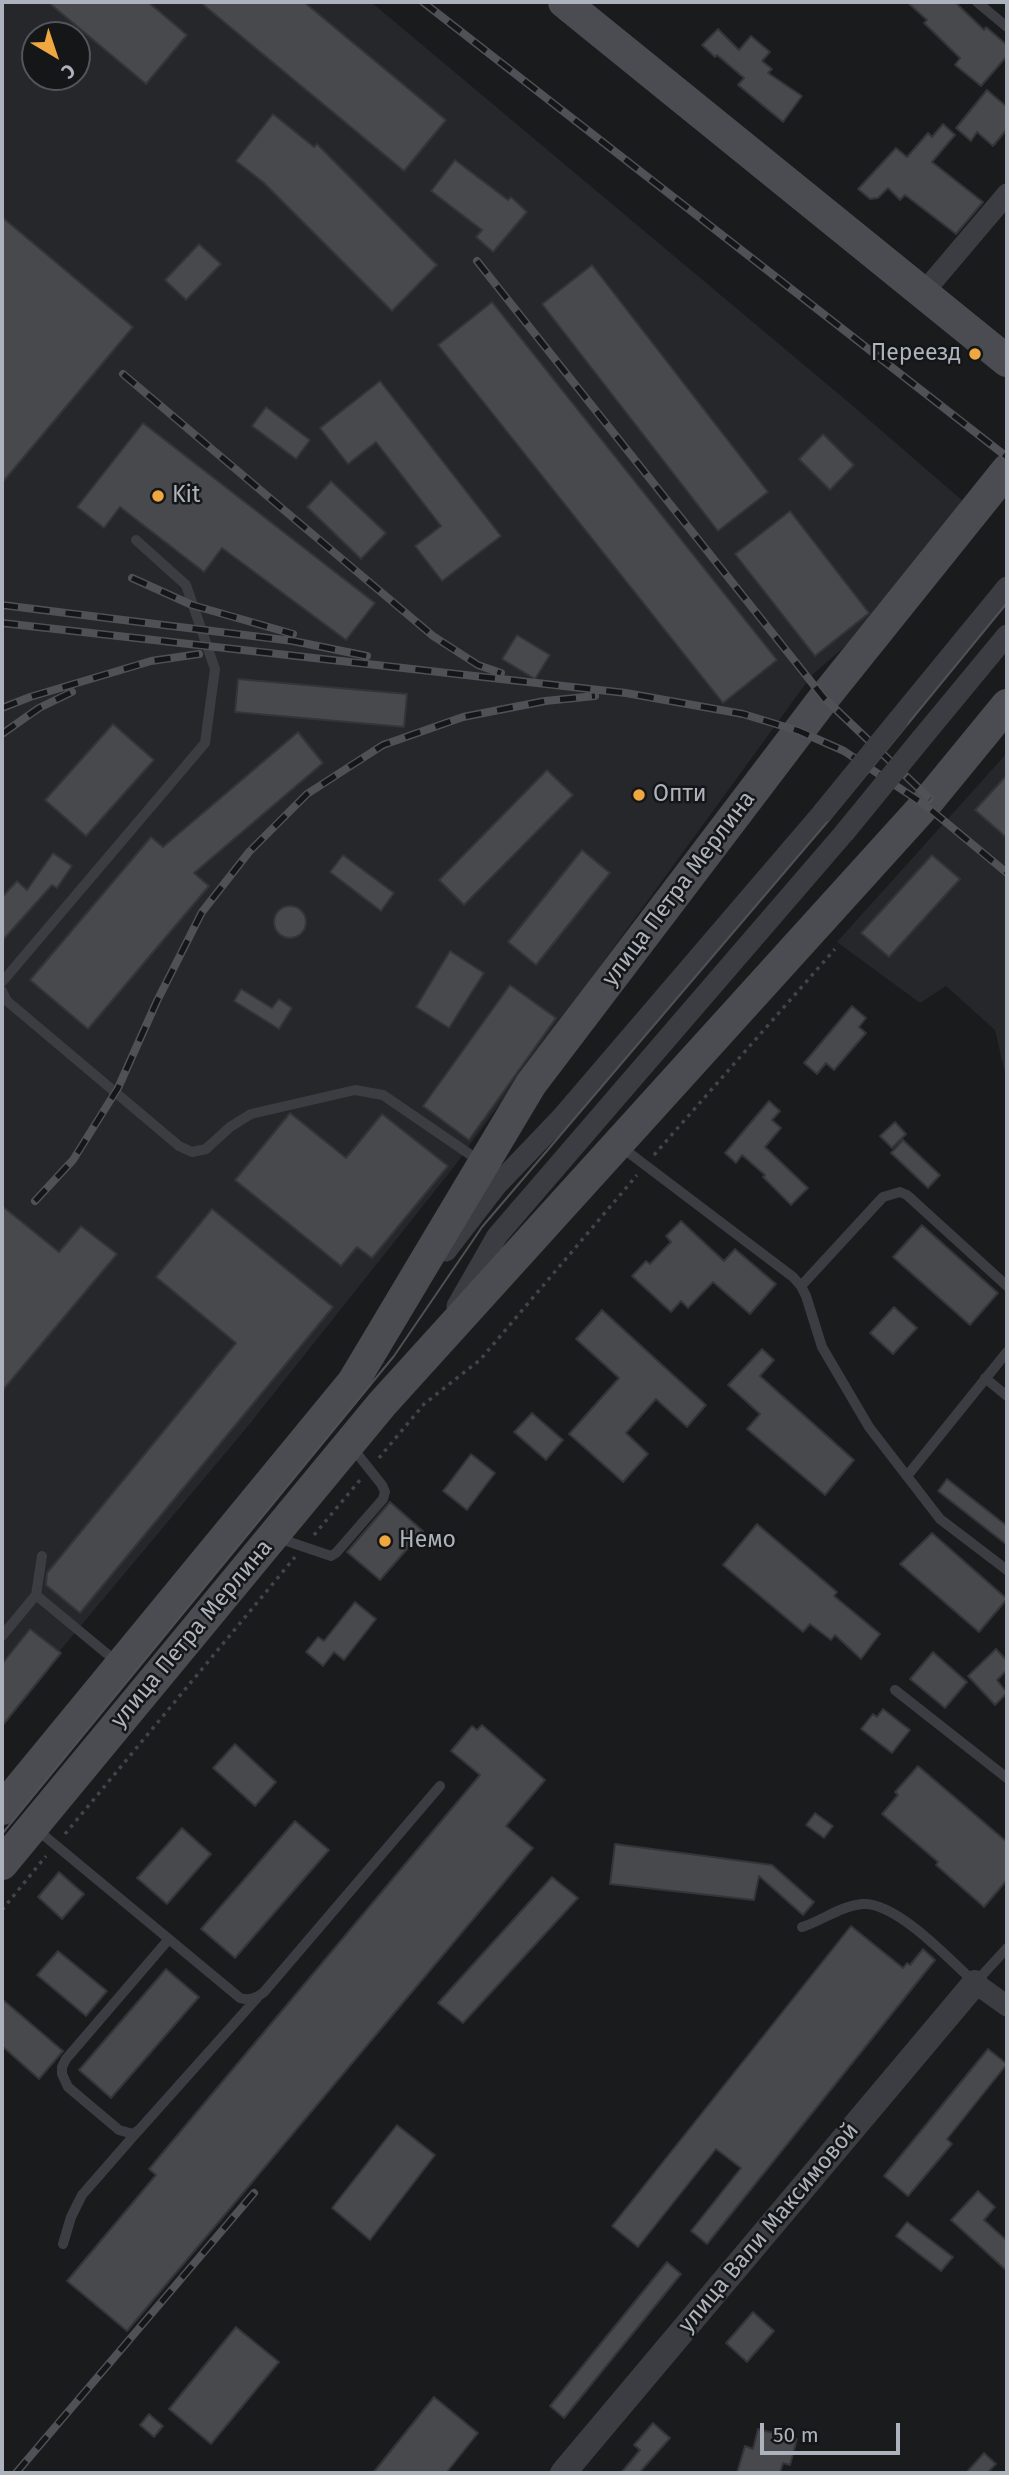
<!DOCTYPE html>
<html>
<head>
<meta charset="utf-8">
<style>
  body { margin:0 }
  #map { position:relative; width:1009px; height:2475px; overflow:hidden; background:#1a1b1d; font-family:"Fira Sans",sans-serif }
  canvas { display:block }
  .frame { position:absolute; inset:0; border:4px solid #adb3bc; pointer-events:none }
  .north { position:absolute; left:21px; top:21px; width:70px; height:70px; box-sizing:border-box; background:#151618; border:2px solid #52555a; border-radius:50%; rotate:141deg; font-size:19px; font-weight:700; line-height:28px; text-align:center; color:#adb3bc }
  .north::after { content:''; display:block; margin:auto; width:24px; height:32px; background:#eea741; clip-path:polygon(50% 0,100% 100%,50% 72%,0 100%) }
  .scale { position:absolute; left:760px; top:2423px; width:140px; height:32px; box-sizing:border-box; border:4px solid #adb3bc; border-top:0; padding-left:9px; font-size:21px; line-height:24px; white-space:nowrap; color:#adb3bc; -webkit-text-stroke:5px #151618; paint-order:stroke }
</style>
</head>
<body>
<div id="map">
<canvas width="1009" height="2475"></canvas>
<div class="frame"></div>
<div class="north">С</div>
<div class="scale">50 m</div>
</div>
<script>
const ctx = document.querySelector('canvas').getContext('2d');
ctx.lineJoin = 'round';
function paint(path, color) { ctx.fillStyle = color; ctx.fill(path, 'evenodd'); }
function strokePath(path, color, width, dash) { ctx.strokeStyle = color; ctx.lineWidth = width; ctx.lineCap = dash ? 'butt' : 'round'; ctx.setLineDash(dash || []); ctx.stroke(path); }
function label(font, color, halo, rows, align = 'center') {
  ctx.font = font + ' "Fira Sans",sans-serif'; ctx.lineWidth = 5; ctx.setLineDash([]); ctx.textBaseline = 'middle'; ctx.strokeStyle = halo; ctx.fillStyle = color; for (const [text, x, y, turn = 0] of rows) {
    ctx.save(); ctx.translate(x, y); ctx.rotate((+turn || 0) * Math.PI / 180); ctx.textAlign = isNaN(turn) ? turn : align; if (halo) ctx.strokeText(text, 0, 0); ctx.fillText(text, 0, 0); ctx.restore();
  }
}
paint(new Path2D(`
  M2,2H371L853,406L964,502L859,634L812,675L453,1168L248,1426L2,1720ZM35,35H77V77H35Z
  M1007,753V1082L995,1030L946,986L920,1003L837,942Z`), '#26272a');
const building = new Path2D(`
  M48,2H148L187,35L146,84Z
  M200,2H304L446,120L404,171Z
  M907,2H955L984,30L986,27L1007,45V56L981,86L955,65L960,58L924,23L927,20Z
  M718,29L739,50L751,36L770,52L762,61L772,69L768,73L802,96L783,122L738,85L744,78L717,55L715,57L702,45Z
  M987,90L1007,107V129L993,146L977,132L971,141L956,128Z
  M273,114L314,147L317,144L437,265L392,311L263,182L236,161Z
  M943,124L955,135L932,162L983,202L956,234L905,195L900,200L888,188L878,198L870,199L858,189L896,148L907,157L928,133L932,137Z
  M455,160L508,200L511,197L527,212L493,252L476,237L482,230L431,191Z
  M2,217L133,327L2,483Z
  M199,244L221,264L186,300L165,280Z
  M592,265L768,492L718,531L542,304Z
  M492,302L777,660L723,703L438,345Z
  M380,381L501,536L442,581L415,546L441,526L376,442L348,464L320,428Z
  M266,407L310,440L296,459L252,426Z
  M143,423L375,603L346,640L222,548L204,572L120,507L104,528L77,507Z
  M823,434L854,465L830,490L799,459Z
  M331,481L386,533L361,559L307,507Z
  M790,511L869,613L815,656L735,554Z
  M517,635L550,655L535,679L502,659Z
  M238,679L407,694L404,727L235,712Z
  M113,724L154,760L86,836L45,800Z
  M298,732L323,763L194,873L209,886L88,1029L30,980L151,837L163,847Z
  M547,770L573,795L464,905L439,880Z
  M1007,775V838L975,810Z
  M582,850L610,873L536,965L508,942Z
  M53,853L72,866L57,888L52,885L2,941V897L17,881L27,890Z
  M343,855L394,893L381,911L330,872Z
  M932,855L960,879L889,957L861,933Z
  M274 922a16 16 0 1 1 32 0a16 16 0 1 1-32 0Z
  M450,951L484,973L449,1028L416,1007Z
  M510,985L556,1018L469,1140L423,1106Z
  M241,989L272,1008L279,999L292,1008L279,1029L234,1001Z
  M852,1006L866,1018L859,1027L866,1033L834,1070L826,1063L817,1074L804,1063Z
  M769,1101L780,1111L772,1120L781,1128L765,1147L808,1188L791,1205L763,1177L765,1175L742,1155L736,1163L725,1153Z
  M290,1113L346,1158L382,1114L448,1166L372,1258L357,1247L341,1266L235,1180Z
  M895,1122L906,1134L892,1148L880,1136Z
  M903,1140L940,1175L928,1188L891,1153Z
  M2,1206L59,1252L81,1226L117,1254L2,1391Z
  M212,1209L333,1307L80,1613L46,1585L47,1573L236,1343L156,1277Z
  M681,1221L724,1261L735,1249L776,1284L750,1314L713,1282L688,1308L681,1301L671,1312L632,1276L646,1261L650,1264L671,1242L666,1236Z
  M922,1225L998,1293L970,1325L893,1257Z
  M894,1307L917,1328L893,1354L870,1333Z
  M602,1310L706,1405L687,1427L656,1399L626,1433L648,1454L623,1482L569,1434L619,1378L576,1339Z
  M762,1349L774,1360L760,1376L854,1460L825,1495L747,1429L760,1414L728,1385Z
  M532,1413L563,1440L546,1460L514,1432Z
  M471,1454L495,1473L467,1510L443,1491Z
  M947,1479L1007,1526V1545L938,1491Z
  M390,1502L423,1531L380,1580L347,1552Z
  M757,1524L837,1592L834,1596L880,1634L861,1659L835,1635L831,1640L810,1624L803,1632L723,1565Z
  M932,1533L1007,1599L979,1632L900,1564Z
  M355,1602L376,1619L344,1660L334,1652L323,1666L306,1652L318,1637L324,1641Z
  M30,1629L61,1653L2,1726V1664Z
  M996,1649L1007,1661V1670L997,1680L1007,1693L995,1705L968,1676Z
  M933,1652L967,1682L945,1708L910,1679Z
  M883,1709L910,1730L892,1753L861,1729L873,1714L877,1717Z
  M482,1725L545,1780L506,1826L533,1848L127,2331L67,2281L156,2175L149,2169L480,1775L451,1751L472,1726L477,1730Z
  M235,1744L276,1782L255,1806L213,1768Z
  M918,1766L1007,1842V1880L984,1907L936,1865L938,1862L882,1814L898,1795L895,1792Z
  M815,1813L833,1826L824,1838L806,1825Z
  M295,1821L329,1850L235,1958L201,1929Z
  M182,1828L211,1854L167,1904L137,1878Z
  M615,1844L772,1865L814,1902L803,1915L759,1876L754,1900L610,1884Z
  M59,1872L84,1894L62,1919L38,1897Z
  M552,1877L578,1898L463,2023L438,2003Z
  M851,1926L903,1968L907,1963L910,1965L923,1949L935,1960L707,2244L691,2231L741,2168L716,2149L638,2247L612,2226Z
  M58,1951L107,1991L86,2016L37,1975Z
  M166,1969L199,1997L111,2098L79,2070Z
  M2,1999L63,2051L39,2079L2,2046Z
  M988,2049L1007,2064L947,2139L952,2144L908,2196L884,2176Z
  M397,2125L435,2155L370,2240L332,2208Z
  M978,2191L995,2207L984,2220L1007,2241V2271L951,2220Z
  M907,2222L953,2257L941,2271L896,2236Z
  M667,2262L681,2274L564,2418L550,2406Z
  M753,2312L774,2331L747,2362L726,2343Z
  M236,2327L279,2362L211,2444L169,2409Z
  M434,2397L478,2433L446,2473H373Z
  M149,2414L163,2426L154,2437L140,2425Z
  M653,2423L670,2438L639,2473H621L640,2450L634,2445Z
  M758,2429L797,2439L790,2465L783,2463L780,2473H737L745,2446L753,2449Z
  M984,2453L996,2464L987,2473H966Z`);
paint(building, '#47494d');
strokePath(building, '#343539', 2);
strokePath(new Path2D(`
  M654,1155L835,949
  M379,1458L424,1404L480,1360L637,1175
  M314,1535L360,1480
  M65,1834L295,1557
  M2,1910L46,1856`), '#414449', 3.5, [3.5, 5]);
strokePath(new Path2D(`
  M977,2L1007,27
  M2,982L205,743L215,669L186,585L136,540
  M2,991L7,1001L179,1146L192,1152L206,1149L230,1127L251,1114L355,1090L383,1095L481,1162
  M620,1146L793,1277L801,1286L806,1296L822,1347L869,1427L940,1519L1007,1570
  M801,1286L883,1197L900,1192L907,1195L1007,1286
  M985,1378L1007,1396
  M907,1476L1007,1352
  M275,1537L331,1556L336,1553L383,1499L385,1492L382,1485L351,1446
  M42,1556L36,1595L118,1663
  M2,1636L36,1595
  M895,1690L1007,1778
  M35,1828L240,1998C249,2001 257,1998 264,1992L440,1786
  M802,1927C822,1921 840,1906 862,1904C896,1901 950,1960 975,1983L1007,1948
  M169,1939L66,2059L62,2067V2074L68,2087L119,2130L133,2134L139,2130L257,1998
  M63,2244L71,2217L82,2195L137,2132`), '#3b3d42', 10);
strokePath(new Path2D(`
  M923,293L1007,194
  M898,720L1007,587
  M921,739L1007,635
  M446,1251L496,1186L561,1118L823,812
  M457,1306L497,1236L845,832
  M975,1983L1007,2006`), '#3b3d42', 21);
strokePath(new Path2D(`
  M563,2473L975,1983`), '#3b3d42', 26);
strokePath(new Path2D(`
  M564,2L1007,361
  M2,1809L353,1382L531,1084L824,698L1007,470
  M2,1864L382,1404L925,805L1007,705`), '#4a4c52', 32);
strokePath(new Path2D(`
  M2,1834L394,1356L482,1227L829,820L1007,603`), '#4f5157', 2);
const rail = new Path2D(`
  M423,2L1007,457
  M477,261L824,698L930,799
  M123,374L433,636L478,665L501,673
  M132,578L192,605L293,634
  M2,605L293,641L367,656
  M2,623L626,693L743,714L799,731L844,751L925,805L1007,873
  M2,708L30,697L151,661L199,654
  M2,734L39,708L72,692
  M35,1201L73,1160L118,1088L157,1001L202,912L249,852L307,794L383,745L463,717L545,701L595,696
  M16,2473L254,2193`);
strokePath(rail, '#4f5157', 8);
strokePath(rail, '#151618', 5, [16]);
strokePath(new Path2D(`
  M823,812L898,720
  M845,832L921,739`), '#3b3d42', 21);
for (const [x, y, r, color] of [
  [975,354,7,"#eea741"],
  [158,496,7,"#eea741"],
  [639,795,7,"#eea741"],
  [385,1541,7,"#eea741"]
]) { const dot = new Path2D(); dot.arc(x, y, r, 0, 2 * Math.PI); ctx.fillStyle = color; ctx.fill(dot); strokePath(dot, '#151618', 2.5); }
label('23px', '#adb3bc', '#151618', [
  ["Переезд",961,354,"right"],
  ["Kit",172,496],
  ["Опти",653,795],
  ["Немо",399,1541]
], 'left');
label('23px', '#adb3bc', '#151618', [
  ["улица Петра Мерлина",679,889,-53],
  ["улица Петра Мерлина",192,1634,-50],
  ["улица Вали Максимовой",769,2228,-50]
]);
</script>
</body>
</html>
